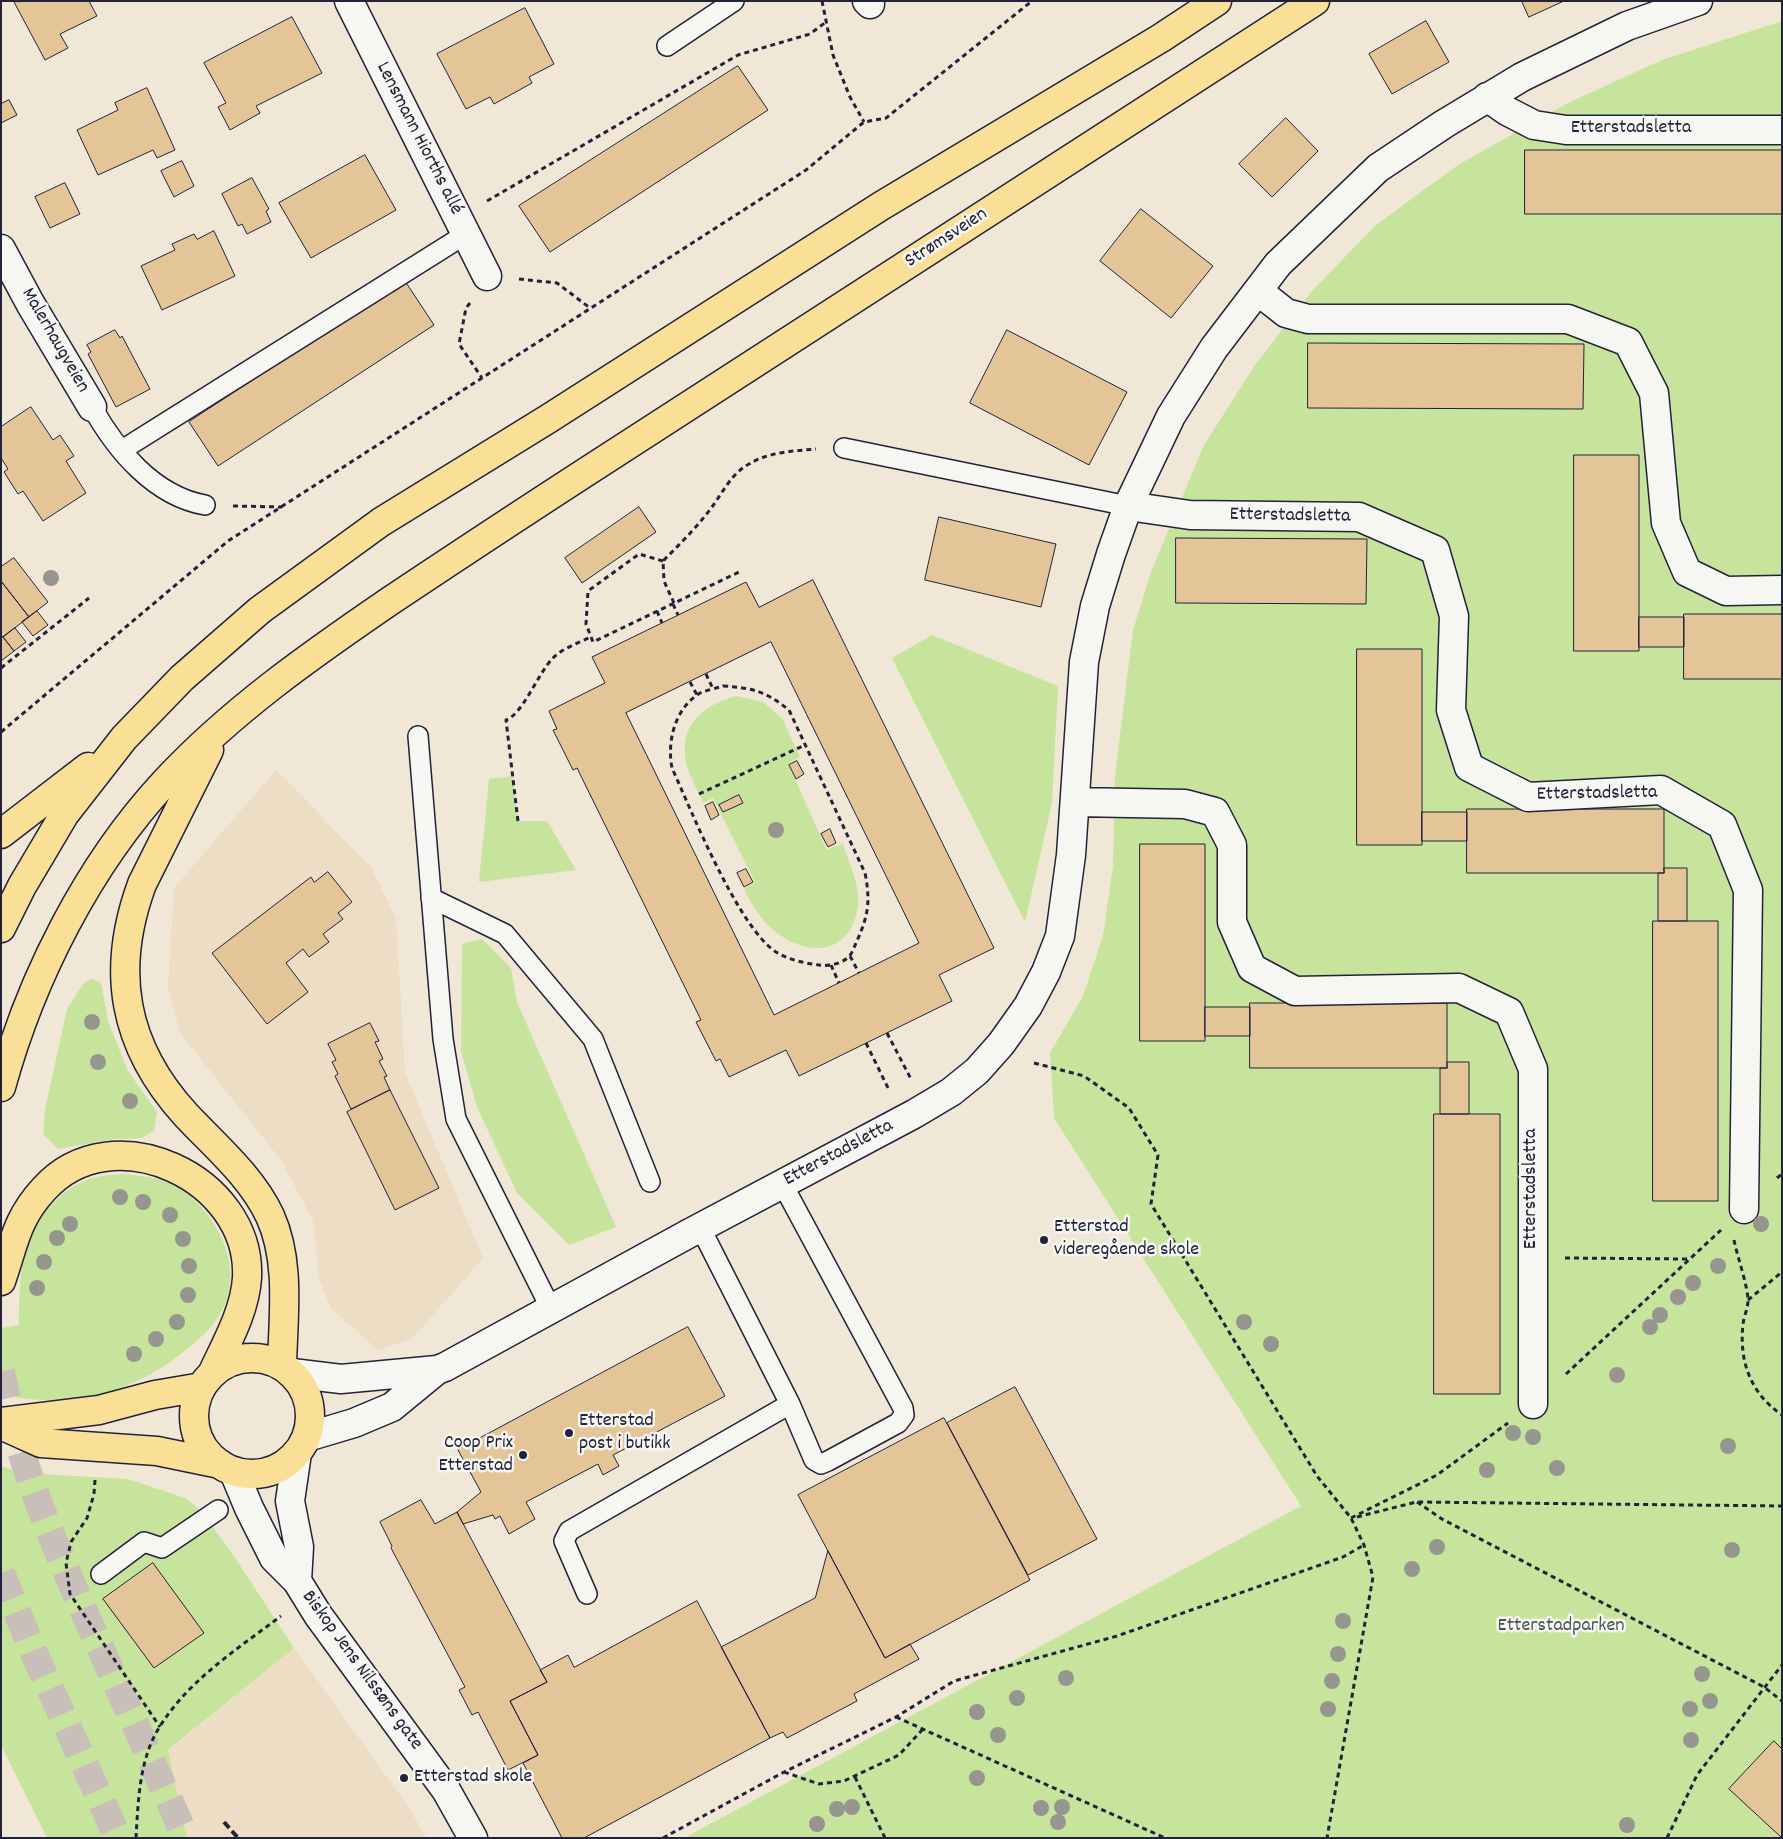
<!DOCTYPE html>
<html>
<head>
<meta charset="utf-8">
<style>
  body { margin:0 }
  #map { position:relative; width:1783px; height:1839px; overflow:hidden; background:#f1e7d7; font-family:Dekko,sans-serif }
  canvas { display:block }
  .frame { position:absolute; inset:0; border:2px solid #22223b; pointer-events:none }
</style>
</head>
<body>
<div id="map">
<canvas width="1783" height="1839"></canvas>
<div class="frame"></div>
</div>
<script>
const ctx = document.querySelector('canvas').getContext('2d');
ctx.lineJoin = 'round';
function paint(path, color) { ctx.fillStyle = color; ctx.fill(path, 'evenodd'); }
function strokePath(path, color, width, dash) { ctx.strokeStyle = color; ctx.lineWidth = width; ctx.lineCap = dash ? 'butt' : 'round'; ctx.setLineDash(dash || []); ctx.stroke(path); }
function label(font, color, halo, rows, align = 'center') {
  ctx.font = font + ' Dekko,sans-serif'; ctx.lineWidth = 5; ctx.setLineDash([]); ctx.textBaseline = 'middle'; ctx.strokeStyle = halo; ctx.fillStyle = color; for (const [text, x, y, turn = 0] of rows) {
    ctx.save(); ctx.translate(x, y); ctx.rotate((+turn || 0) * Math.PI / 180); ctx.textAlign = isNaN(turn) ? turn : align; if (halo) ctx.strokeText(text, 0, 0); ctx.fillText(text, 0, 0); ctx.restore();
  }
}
paint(new Path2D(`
  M276,770L371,867L396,918L405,1073L483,1258L412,1339L378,1350L331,1309L319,1278L313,1220L281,1160L180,1033L168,988L174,888Z
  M294,1648L405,1802L427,1838H187L168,1751Z`), '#edddc4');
paint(new Path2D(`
  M1782,21V1838H684L1301,1506L1054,1118L1050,1053L1083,996L1103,936L1113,866L1115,775L1133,630L1151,572L1204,445L1255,365L1312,291L1376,225L1458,165L1568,103L1662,60Z
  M932,635L1058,686L1052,803L1025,922L892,658Z
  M736,696L763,702L782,718L800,757L788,764L827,850L843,843C848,862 861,887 858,906C850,959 802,957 770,927C759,917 750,902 744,889L755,882L713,798L703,803C698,790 689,776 686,763C679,724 702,706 736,696Z
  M513,776L518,821H547L576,870L479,882L489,779Z
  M482,939L511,968L517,1002L616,1227L569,1245L517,1193L477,1107L461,1051L462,944Z
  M91,978L101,983L108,1021L128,1071L157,1112L154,1131L142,1138L115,1139L58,1149L43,1134L45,1109L67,1009L83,984Z
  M125,1174C141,1176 159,1177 173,1185C216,1207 248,1270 220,1314C212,1328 199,1339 186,1350C132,1394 70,1409 1,1395V1328L19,1325C19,1304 19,1282 23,1260C29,1227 53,1195 84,1181C97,1175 111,1175 125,1174Z
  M1,1466L22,1473L128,1479L185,1498L197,1507L230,1550L294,1648L168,1750L187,1838H47L1,1745Z`), '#c7e49c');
const building = new Path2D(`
  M89,1L97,16L60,34L68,48L45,60L14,2Z
  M1522,1H1564L1529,17Z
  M525,8L554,64L529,77L532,83L494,104L490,97L466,109L437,54Z
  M292,17L322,73L256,106L260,113L230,130L218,107L226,103L204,63Z
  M1426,21L1449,62L1392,94L1369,54Z
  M738,66L768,110L550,252L519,206Z
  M147,88L175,150L157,158L153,150L98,175L77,130L118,110L115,103Z
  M9,100L17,115L1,123V104Z
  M1286,118L1318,151L1272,197L1239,164Z
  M1525,150H1782V214H1525Z
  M365,155L396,210L311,258L279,203Z
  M182,161L194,186L174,197L161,171Z
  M252,178L269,209L266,211L271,222L247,234L242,224L238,226L222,194Z
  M65,183L80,214L50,228L35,197Z
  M1141,209L1213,266L1171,318L1100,261Z
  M214,231L235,276L162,310L141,266L175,250L172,244L194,234L197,239Z
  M405,281L434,325L218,466L189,422Z
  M115,330L120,338L122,336L150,389L116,407L88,354L91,352L87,345Z
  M1007,330L1127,392L1089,465L970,403Z
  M1308,343L1584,344L1583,409L1308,408Z
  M31,407L53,440L60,435L74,456L66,461L86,493L43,521L23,491L18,494L4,472L8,469L1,458V427Z
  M1574,455H1639V651H1574Z
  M639,507L656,532L582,583L565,558Z
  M939,517L1056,544L1041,607L925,580Z
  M1176,538L1367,539L1366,604L1176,603Z
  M14,558L48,602L29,617L1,581V567Z
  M813,580L994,948L939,975L952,1001L799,1076L786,1050L729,1077L720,1059L716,1061L696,1022L701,1020L577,768L573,770L553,730L557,729L549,711L605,683L592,657L746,582L759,607ZM771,642L919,943L774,1015L626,713Z
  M1,581L29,617L3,637L1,635Z
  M37,611L48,625L33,636L22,622Z
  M1684,614H1782V679H1684Z
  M1639,617H1684V647H1639Z
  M15,628L26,642L14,651L3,637Z
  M3,637L14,651L1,661V639Z
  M1357,649H1422V845H1357Z
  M797,761L804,774L796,779L789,765Z
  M739,795L743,803L723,812L719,805Z
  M713,802L719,815L711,820L705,806Z
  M1467,809H1664V873H1467Z
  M1422,812H1467V841H1422Z
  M830,829L836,843L828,847L821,834Z
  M1140,844H1205V1041H1140Z
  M1664,868H1687V921H1658V873H1664Z
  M746,869L753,882L744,887L737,873Z
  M328,872L352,902L338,913L343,919L323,934L329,942L309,957L303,949L286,963L308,992L267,1024L212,953L311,877L314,882Z
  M1653,921H1718V1201H1653Z
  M1250,1003H1447V1068H1250Z
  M1205,1007H1250V1036H1205Z
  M370,1023L379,1041L375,1042L383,1059L379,1061L387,1076L384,1077L390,1090L351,1109L335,1076L338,1074L332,1062L336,1060L328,1044Z
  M1447,1062H1469V1114H1440V1068H1447Z
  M390,1090L439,1188L395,1210L347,1112Z
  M1434,1114H1500V1394H1434Z
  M688,1327L725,1396L613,1455L619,1466L603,1475L598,1464L526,1502L535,1519L509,1534L500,1516L495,1519L493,1515L463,1524L457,1512L481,1492L458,1450Z
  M1015,1387L1097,1539L1028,1575L947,1423Z
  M944,1418L1030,1580L885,1658L798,1495Z
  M421,1500L435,1524L457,1512L547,1682L510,1701L538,1755L508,1770L478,1712L472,1715L459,1690L465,1687L391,1548L392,1546L380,1522Z
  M828,1551L885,1658L910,1644L919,1659L854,1694L857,1701L787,1738L783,1732L770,1738L721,1647L815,1598Z
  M153,1563L204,1633L154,1668L103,1599Z
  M697,1601L770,1738L584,1838H562L523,1763L538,1755L510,1701L547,1682L540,1670L568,1655L574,1667Z
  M1774,1741L1782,1749V1838L1729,1789Z`);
paint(building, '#e4c597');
strokePath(building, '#22223b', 1);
strokePath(new Path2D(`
  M1,1371C19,1467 59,1556 99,1645C128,1709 157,1773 186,1838
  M1,1573L33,1651L118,1838`), '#c8c0b8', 28, [28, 14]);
const lane = new Path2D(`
  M667,46L734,1
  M92,407C116,450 154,496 205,505
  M844,448L1128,506
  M122,450L466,234
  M418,736L443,1039L456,1119L551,1309
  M431,898L505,934L593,1039L650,1182
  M700,1227L790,1404L814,1460L821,1464L828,1461L898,1423L904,1415L903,1408L783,1185
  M101,1574L144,1542L162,1548L218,1510
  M587,1594L564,1541L569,1531L790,1404`);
const street = new Path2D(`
  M349,1L487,276
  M867,1L870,4
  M1487,97L1507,111L1534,125L1566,130H1782
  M1,249L30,303L92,407
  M1258,291L1286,313L1308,319H1568L1628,342L1654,393L1666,523L1687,572L1726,591L1782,590
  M1128,506L1190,515L1359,517L1435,550L1454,616L1451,710L1469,767L1528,797L1661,790L1722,825L1748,890L1744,1209
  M1075,802L1185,804L1215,812L1232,845V922L1252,968L1295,991L1459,988L1509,1012L1533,1069V1404
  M292,1373L341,1379L437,1370L445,1367L688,1234L914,1114L951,1092L977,1071L1001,1044L1028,1006L1046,972L1060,936L1071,855L1084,662L1095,606L1111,554L1128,506L1171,416L1214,348L1278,264L1378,168L1444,124L1522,77L1627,26L1698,1
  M307,1437L354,1423L392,1407L437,1370
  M234,1472L249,1508L274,1558L297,1581L318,1615L446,1790L473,1838
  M297,1581L299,1547L290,1501L297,1453`);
const highway = new Path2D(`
  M209,750L142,884C110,971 123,1046 186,1115C216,1147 251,1176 270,1216C291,1262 283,1317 282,1366
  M1,834L88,767
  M1,928L22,886L64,815L124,738L182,678L260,610L381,522L548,419L881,206L1161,38L1217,1
  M1,1087C31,978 88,865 165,782C231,711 311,655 390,601C465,551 541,501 617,452C849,302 1082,152 1315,1
  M1,1281C14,1244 16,1219 44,1189C112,1113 252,1178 247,1278C245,1311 226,1344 212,1374
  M194 1416a58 58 0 1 1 116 0a58 58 0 1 1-116 0Z
  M1,1422L99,1410L155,1395L202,1387
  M1,1425L41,1443L157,1451L220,1464`);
strokePath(lane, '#22223b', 22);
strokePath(street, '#22223b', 31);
strokePath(highway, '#22223b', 31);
strokePath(new Path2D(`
  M822,1L833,55L850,97L864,122
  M487,201L738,55L810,34L826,22
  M519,279L557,283L590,308
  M470,303L466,308L459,344L482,378
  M233,506L282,507
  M663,561L639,554L588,591L586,624L593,642L739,572
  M674,603L664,581L663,561C680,544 697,527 712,507C723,492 731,474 749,464C769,452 793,451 816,449
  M673,604L678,615
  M657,611L662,623
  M1,668L89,598
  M706,674L713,689
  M690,682L697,695
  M723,686C753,688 765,691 789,710L865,873C872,908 866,921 852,952C847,963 829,967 819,965C804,963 789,960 776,952C738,927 692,812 672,768C667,743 674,711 697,695C704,690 715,689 723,686Z
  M1,732L228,541L806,170L864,122L886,118L1032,1
  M699,794L805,745
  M518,821L506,720C523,714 538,673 553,658C563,648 578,643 591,637
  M850,956L859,973
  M831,965L839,983
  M887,1033L911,1079
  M866,1043L889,1090
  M1034,1063L1084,1076L1129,1108L1158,1155L1151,1204L1317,1476L1351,1518L1364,1545L1373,1577L1327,1838
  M1777,1178L1782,1174
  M1734,1240C1737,1256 1748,1286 1748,1301C1748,1308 1744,1316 1743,1324C1739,1361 1750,1393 1782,1415
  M1565,1258L1688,1259
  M1748,1300L1782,1272
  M1566,1374L1721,1230
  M95,1480L94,1494L87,1518L71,1542L66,1563L70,1594L160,1727
  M1417,1502L1442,1519L1764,1687L1782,1701
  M1357,1517L1416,1502L1782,1506
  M1351,1518L1437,1475L1508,1423
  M896,1717L1165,1838
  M784,1772L819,1784L844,1781L899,1755L923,1729
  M855,1777L885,1838
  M136,1838C138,1804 139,1764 156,1733C184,1683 236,1650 281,1616
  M663,1838L784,1772L896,1717L954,1681L1117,1636L1343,1557L1364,1545
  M1667,1838L1697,1775L1782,1665`), '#22223b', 3, [5, 4]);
strokePath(lane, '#f6f6f2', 19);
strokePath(street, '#f6f6f2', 28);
strokePath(highway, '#fadf96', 28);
strokePath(new Path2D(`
  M224,1822L238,1838`), '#22223b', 4, [8, 4]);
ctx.fillStyle = '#96958e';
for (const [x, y] of [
  [51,578],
  [776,830],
  [92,1022],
  [98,1062],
  [130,1101],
  [120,1197],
  [143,1202],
  [170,1215],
  [70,1224],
  [1761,1224],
  [57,1238],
  [183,1239],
  [44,1262],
  [189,1266],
  [1718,1266],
  [1693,1283],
  [37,1288],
  [188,1295],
  [1678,1297],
  [1660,1315],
  [177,1322],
  [1244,1322],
  [1650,1327],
  [156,1339],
  [1271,1344],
  [134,1354],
  [1617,1375],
  [1513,1433],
  [1533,1437],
  [1728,1446],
  [1557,1468],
  [1487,1470],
  [1437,1547],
  [1732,1550],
  [1412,1569],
  [1343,1621],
  [1338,1654],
  [1702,1674],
  [1066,1678],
  [1332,1681],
  [1017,1698],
  [1710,1701],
  [1328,1709],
  [1690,1709],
  [977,1712],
  [998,1735],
  [1691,1740],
  [977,1778],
  [852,1807],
  [1062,1807],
  [1041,1808],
  [837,1809],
  [1058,1822],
  [817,1824],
  [1627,1825]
]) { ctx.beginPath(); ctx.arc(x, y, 8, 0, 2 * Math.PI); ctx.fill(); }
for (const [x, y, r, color] of [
  [1044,1240,5,"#22223b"],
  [569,1433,5,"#22223b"],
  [523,1455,5,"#22223b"],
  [404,1778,5,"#22223b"]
]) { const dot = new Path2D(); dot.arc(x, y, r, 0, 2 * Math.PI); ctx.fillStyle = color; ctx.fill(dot); strokePath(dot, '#f6f6f2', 2); }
label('20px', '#22223b', '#f6f6f2', [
  ["Etterstadsletta",1631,129],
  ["Lensmann Hiorths allé",418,139,63],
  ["Strømsveien",947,239,-33],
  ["Malerhaugveien",54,341,60],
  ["Etterstadsletta",1290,517,1],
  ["Etterstadsletta",1597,795,-1],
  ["Etterstadsletta",839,1154,-28],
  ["Etterstadsletta",1532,1189,-90],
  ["Biskop Jens Nilssøns gate",361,1671,54]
]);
label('20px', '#22223b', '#f6f6f2', [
  ["Etterstad",1054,1228],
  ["videregående skole",1054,1251],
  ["Etterstad",579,1422],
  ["post i butikk",579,1445],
  ["Coop Prix",513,1444,"right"],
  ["Etterstad",513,1467,"right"],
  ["Etterstad skole",414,1778]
], 'left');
label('20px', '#4b5253', '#f6f6f2', [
  ["Etterstadparken",1561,1627]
]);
</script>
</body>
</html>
